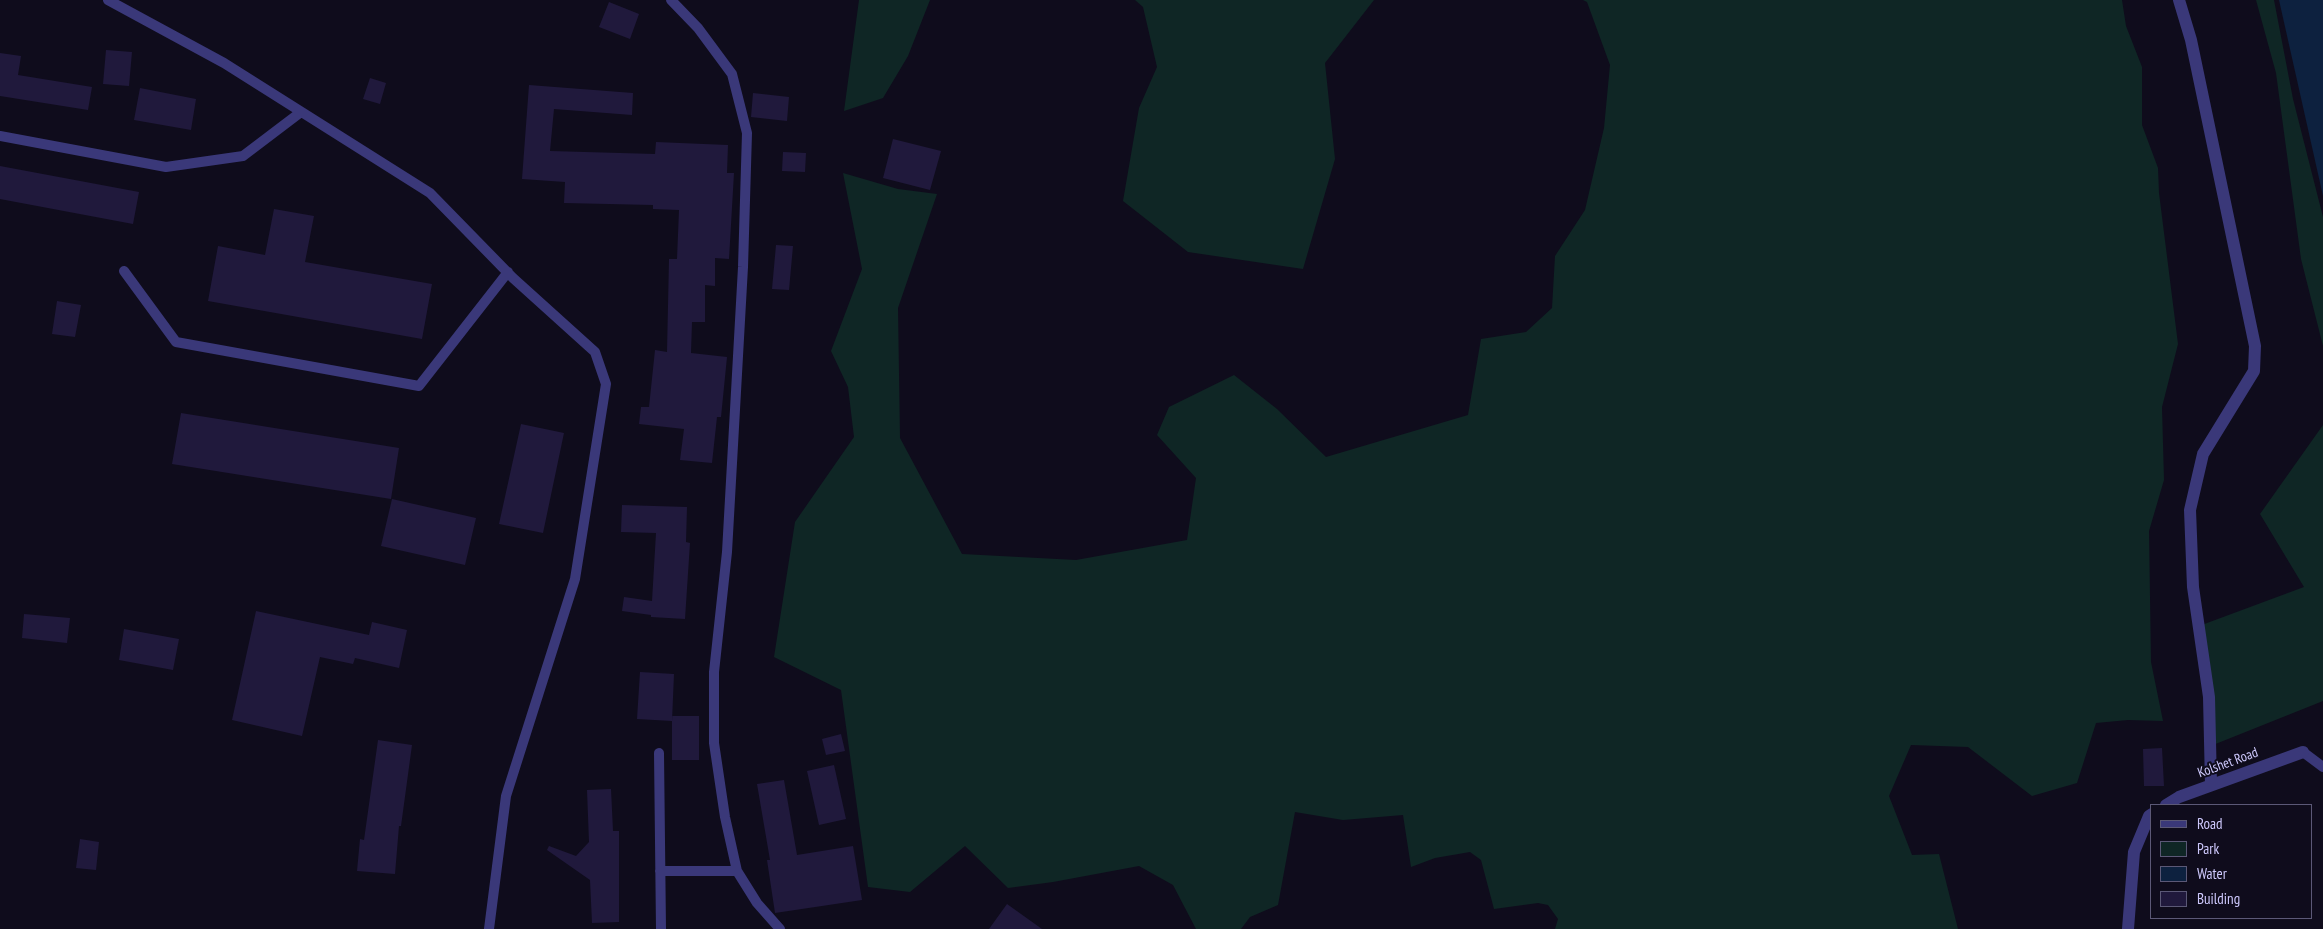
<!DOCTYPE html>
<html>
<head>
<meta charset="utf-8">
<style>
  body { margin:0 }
  #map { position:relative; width:2323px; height:929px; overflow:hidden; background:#0f0c1c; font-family:"PT Sans Narrow",sans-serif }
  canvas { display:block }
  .legend { position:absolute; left:2150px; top:804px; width:162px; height:115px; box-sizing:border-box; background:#0f0c1c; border:1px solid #5b5876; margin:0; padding:6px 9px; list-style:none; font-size:15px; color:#cec9fd }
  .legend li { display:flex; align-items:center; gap:10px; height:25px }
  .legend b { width:25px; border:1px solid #5b5876 }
</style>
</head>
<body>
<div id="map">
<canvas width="2323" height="929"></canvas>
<ul class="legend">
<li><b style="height:6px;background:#3a3879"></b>Road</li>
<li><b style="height:14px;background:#0f2625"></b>Park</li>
<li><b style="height:14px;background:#0d213f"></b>Water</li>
<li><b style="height:14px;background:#20193c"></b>Building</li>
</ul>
</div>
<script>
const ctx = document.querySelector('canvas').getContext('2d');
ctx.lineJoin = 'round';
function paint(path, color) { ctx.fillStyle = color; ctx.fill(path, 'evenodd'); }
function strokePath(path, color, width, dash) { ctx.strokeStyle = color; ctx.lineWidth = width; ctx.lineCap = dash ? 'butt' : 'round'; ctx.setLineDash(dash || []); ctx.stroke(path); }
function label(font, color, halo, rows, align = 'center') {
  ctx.font = font + ' "PT Sans Narrow",sans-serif'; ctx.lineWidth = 4; ctx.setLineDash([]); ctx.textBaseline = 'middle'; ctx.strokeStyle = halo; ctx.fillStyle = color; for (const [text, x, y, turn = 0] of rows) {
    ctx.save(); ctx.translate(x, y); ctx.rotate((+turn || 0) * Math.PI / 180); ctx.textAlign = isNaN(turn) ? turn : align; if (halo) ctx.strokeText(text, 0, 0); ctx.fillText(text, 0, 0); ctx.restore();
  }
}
paint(new Path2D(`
  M859,0H930L908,56L883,98L844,111Z
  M1135,0H1374L1325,63L1335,159L1303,269L1188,252L1123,201L1139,108L1157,67L1143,7Z
  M1583,0H2122L2126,26L2142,67V125L2158,168L2159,193L2178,344L2162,407L2164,480L2149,531L2151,662L2163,721L2128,720L2096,723L2077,783L2032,796L1968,747L1911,745L1889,796L1912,855L1939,854L1958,929H1555L1558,919L1548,905L1538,903L1494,909L1481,860L1470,852L1435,858L1411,867L1403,815L1343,820L1295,812L1278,905L1250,917L1241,929H1196L1173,885L1139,866L1053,882L1008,888L965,846L910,892L868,887L841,690L774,657L795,522L854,437L848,387L831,351L862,269L843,173L898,189L937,194L898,308L900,438L962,554L1076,560L1187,540L1196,478L1157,435L1169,407L1234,375L1277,409L1326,457L1468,415L1481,339L1526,332L1552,308L1555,256L1585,210L1604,128L1610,65L1587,2Z
  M2256,0H2274L2293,99L2323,217V346L2301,259L2276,73Z
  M2323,425V701L2213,745L2199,626L2304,587L2260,514Z`), '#0f2625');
paint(new Path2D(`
  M2279,0H2323V196Z`), '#0d213f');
paint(new Path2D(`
  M609,2L639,14L630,39L599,27Z
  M106,50L132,52L129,86L103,84Z
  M0,53L21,56L18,75L92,87L88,110L0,96Z
  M370,78L386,83L380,104L363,99Z
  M529,85L633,93L632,115L554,109L550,151L655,154L656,142L728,145L727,173H734L729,259L715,258V286L705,285V322H692L691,353L727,357L721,417H717L712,463L680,460L684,429L639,424L641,407H649L655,350L667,352L669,259H677L679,210L653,209V205L564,203L565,182L522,179Z
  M140,88L196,99L191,130L134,120Z
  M753,93L789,97L787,121L751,117Z
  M893,139L941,151L930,190L883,178Z
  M783,152L806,153L805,172L782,171Z
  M0,166L139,192L133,224L0,199Z
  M274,209L314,216L305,262L432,284L422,339L208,301L218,246L265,255Z
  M776,245L793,246L789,290L772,289Z
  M57,301L81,305L75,337L52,334Z
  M181,413L399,448L391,499L172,464Z
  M521,424L564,433L543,533L499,524Z
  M392,499L476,518L465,565L381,546Z
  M622,505L687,507L686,542L690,543L685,619L651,617V615L622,611L624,597L652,601L656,533L621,532Z
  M256,611L369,635L372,622L407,630L399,668L355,658L353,664L320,657L302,736L232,720Z
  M24,614L70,618L67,643L22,638Z
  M124,629L179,639L173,670L119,660Z
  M640,672L674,674L672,721L637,719Z
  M672,716H699V760H672Z
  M841,734L845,751L826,755L822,739Z
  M378,740L412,745L401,826H399L395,874L357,871L360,839L364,840Z
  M2162,748L2164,786H2144L2143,749Z
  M834,765L846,819L819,825L807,771Z
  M784,780L797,855L853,846L862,900L775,913L767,860H770L757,784Z
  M611,789L613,831H619V922L592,923L590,880L547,850L549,846L576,856L589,842L587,790Z
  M80,839L99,842L96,870L76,868Z
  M1007,904L1042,929H989Z`), '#20193c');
strokePath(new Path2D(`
  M108,0L224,63L430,193L513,278L595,352L606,384L575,579L506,796L489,929
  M671,0L698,28L732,74L747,133L743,267L727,552L714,672V743L725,817L737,871L757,903L780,929
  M0,136L166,167L243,156L301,112
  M124,271L176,342L419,386L508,272
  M2303,752L2323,767
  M659,753L661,929
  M660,871H737`), '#3a3879', 10);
strokePath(new Path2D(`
  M2179,0L2191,40L2255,346L2254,371L2203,454L2190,510L2193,587L2209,697L2211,785
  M2166,805L2179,797L2303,752
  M2128,929L2134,852L2149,816L2152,814`), '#3a3879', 12);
label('14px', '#cec9fd', '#0f0c1c', [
  ["Kolshet Road",2228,763,-20]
]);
</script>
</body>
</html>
